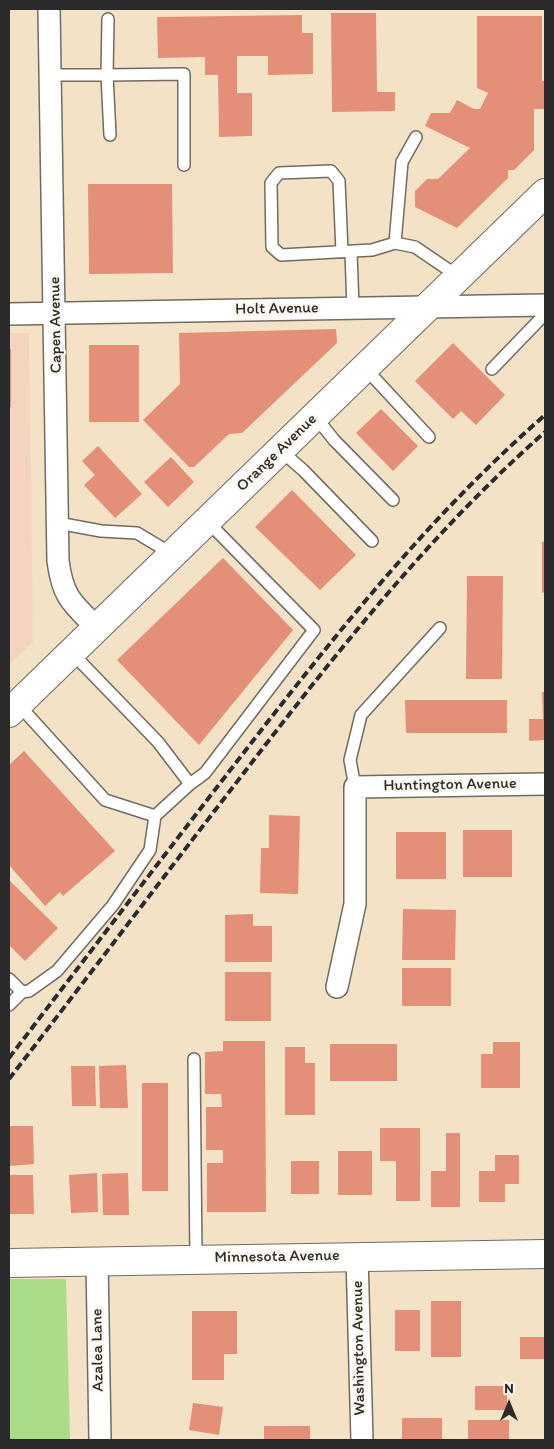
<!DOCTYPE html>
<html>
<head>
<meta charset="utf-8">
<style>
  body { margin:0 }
  #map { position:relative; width:554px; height:1449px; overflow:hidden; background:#f3e2c6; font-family:Itim,sans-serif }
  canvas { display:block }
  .frame { position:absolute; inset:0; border:10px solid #2b2b2b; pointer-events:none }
  .north { position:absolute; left:484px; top:1379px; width:50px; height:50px; -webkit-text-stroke:4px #fbf7ec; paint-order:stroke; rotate:0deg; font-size:14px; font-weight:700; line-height:20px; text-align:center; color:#2b2b2b }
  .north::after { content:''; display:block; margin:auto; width:18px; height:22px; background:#2b2b2b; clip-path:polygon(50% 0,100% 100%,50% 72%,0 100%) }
</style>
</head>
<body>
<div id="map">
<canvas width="554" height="1449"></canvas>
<div class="frame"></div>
<div class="north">N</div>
</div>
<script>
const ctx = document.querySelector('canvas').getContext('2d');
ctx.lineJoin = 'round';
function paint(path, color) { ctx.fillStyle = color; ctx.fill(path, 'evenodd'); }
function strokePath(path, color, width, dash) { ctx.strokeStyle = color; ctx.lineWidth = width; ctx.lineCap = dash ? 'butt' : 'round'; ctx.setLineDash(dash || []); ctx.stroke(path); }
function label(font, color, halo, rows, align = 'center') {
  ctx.font = font + ' Itim,sans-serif'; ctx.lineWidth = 4.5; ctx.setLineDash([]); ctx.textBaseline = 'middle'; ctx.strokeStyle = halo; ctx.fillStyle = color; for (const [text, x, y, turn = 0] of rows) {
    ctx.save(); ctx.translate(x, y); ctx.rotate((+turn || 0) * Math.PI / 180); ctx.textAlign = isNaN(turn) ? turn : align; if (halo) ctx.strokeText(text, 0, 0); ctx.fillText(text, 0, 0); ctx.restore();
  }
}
paint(new Path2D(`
  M9,333H29L33,642L9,665Z`), '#f5d3c1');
paint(new Path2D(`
  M9,1279H66L70,1440H9Z`), '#aadc8a');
paint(new Path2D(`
  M331,13H376L377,92H395V111L332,112Z
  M302,15V33H313V74L268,75V56H237V93H252V136L219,137L218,75H205V57L158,58L157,17Z
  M477,16H542V81H545V109H534V150L514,170H508V178L457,228L415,207V191L427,179H438L470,148L425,126L431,113H450L457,100L474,109H480L488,93L477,88Z
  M88,184H172L173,273L89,274Z
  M336,329L337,343L242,433L229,434L194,467H189L143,420L180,384L179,333Z
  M453,343L505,395L476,425L461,411L453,419L415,381Z
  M89,345H139V422H89Z
  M9,349H11V407H9Z
  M381,409L418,446L393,471L356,433Z
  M98,446L142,494L115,518L84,485L95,475L82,461Z
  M171,457L194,482L168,507L144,482Z
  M292,490L356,555L320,590L255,527Z
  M542,542H545V592L542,593Z
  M223,558L293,630L199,745L117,660Z
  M467,576H503L502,679H466Z
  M542,692H545V740L529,741V719H543Z
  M405,700H507V733H406Z
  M24,751L115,851L63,896L60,892L45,906L9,865V765Z
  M269,815L300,816L298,894L260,893L261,848H269Z
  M463,830H512V877H463Z
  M396,832H446V879H396Z
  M9,880L58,928L25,961L9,945Z
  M403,909L456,910L455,960H402Z
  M253,914V926H272V962H225V915Z
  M402,968H451V1006H402Z
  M225,972H271V1021H225Z
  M223,1041H265L266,1212H207V1163H223V1150H206V1107H222L221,1094H205V1052L223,1051Z
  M493,1042H520V1088H481V1054H493Z
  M330,1044H397V1081H330Z
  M285,1047H305V1063H315V1115H285Z
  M126,1065L128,1108H100L99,1066Z
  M71,1066H95L96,1106H72Z
  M142,1083H168V1191H142Z
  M9,1126H33L34,1164L9,1166Z
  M380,1128H420V1201H396V1161H380Z
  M446,1133H460V1207H431V1171H446Z
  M338,1151H372V1195H338Z
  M495,1155H519V1184H505V1202H479V1171H495Z
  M291,1161H319V1194H291Z
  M97,1173L98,1212L71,1213L69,1175Z
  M128,1173L129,1215H103L102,1174Z
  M9,1175H33L34,1214H10Z
  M431,1301H461V1357H431Z
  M395,1310H420V1351H395Z
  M192,1311H237V1354H224V1380H192Z
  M520,1337H545V1359H520Z
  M475,1386H507V1410H475Z
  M193,1403L223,1407L219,1435L189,1430Z
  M402,1418H442V1440H402Z
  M468,1420H509V1440H468Z
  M264,1426H310V1440H264Z`), '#e49078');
const service = new Path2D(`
  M51,75H107L108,19
  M110,135L107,75L184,74V165
  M395,243L402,162L416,137
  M342,252L339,181L331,171L279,173L271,183L272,247L281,255L372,250L395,243L415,247L459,277
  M351,252L353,308
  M365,368L429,437
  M492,369L545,314
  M315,416L334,440L393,500
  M280,450L303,470L372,541
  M58,523L101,531L137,533L172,554
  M18,704L105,800L155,816L190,784L158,742L72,653
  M190,784L205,773L314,630L207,521
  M355,787L350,760L361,715L440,628
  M9,979L22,992L29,991L57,971L113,905L150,850L155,816
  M9,1005L22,992
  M194,1059L196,1259`);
const minor = new Path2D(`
  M49,9L58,561C63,598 72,603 97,628
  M9,314L545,305
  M337,987L355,904V787L545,784
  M357,1256L362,1440
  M97,1260L100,1440`);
const tertiary = new Path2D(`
  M9,1263L545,1254`);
const primary = new Path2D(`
  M9,713L545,193`);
strokePath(service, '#716b61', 14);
strokePath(minor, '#716b61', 24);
strokePath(tertiary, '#716b61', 30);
strokePath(primary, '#716b61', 30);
strokePath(service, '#fff', 11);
strokePath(minor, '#fff', 21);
strokePath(tertiary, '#fff', 28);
strokePath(primary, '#fff', 28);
strokePath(new Path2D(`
  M9,1058C84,960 159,862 235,764C331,640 427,518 545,415
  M9,1079C84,982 158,884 233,787C329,662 426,537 545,432`), '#2b2b2b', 4, [8, 4]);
label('16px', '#2b2b2b', '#fbf7ec', [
  ["Holt Avenue",277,309,-1],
  ["Capen Avenue",56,325,-91],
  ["Orange Avenue",277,453,-44],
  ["Huntington Avenue",450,785,-1],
  ["Minnesota Avenue",277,1257,-1],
  ["Washington Avenue",359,1348,-91],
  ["Azalea Lane",98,1350,-91]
]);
</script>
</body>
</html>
